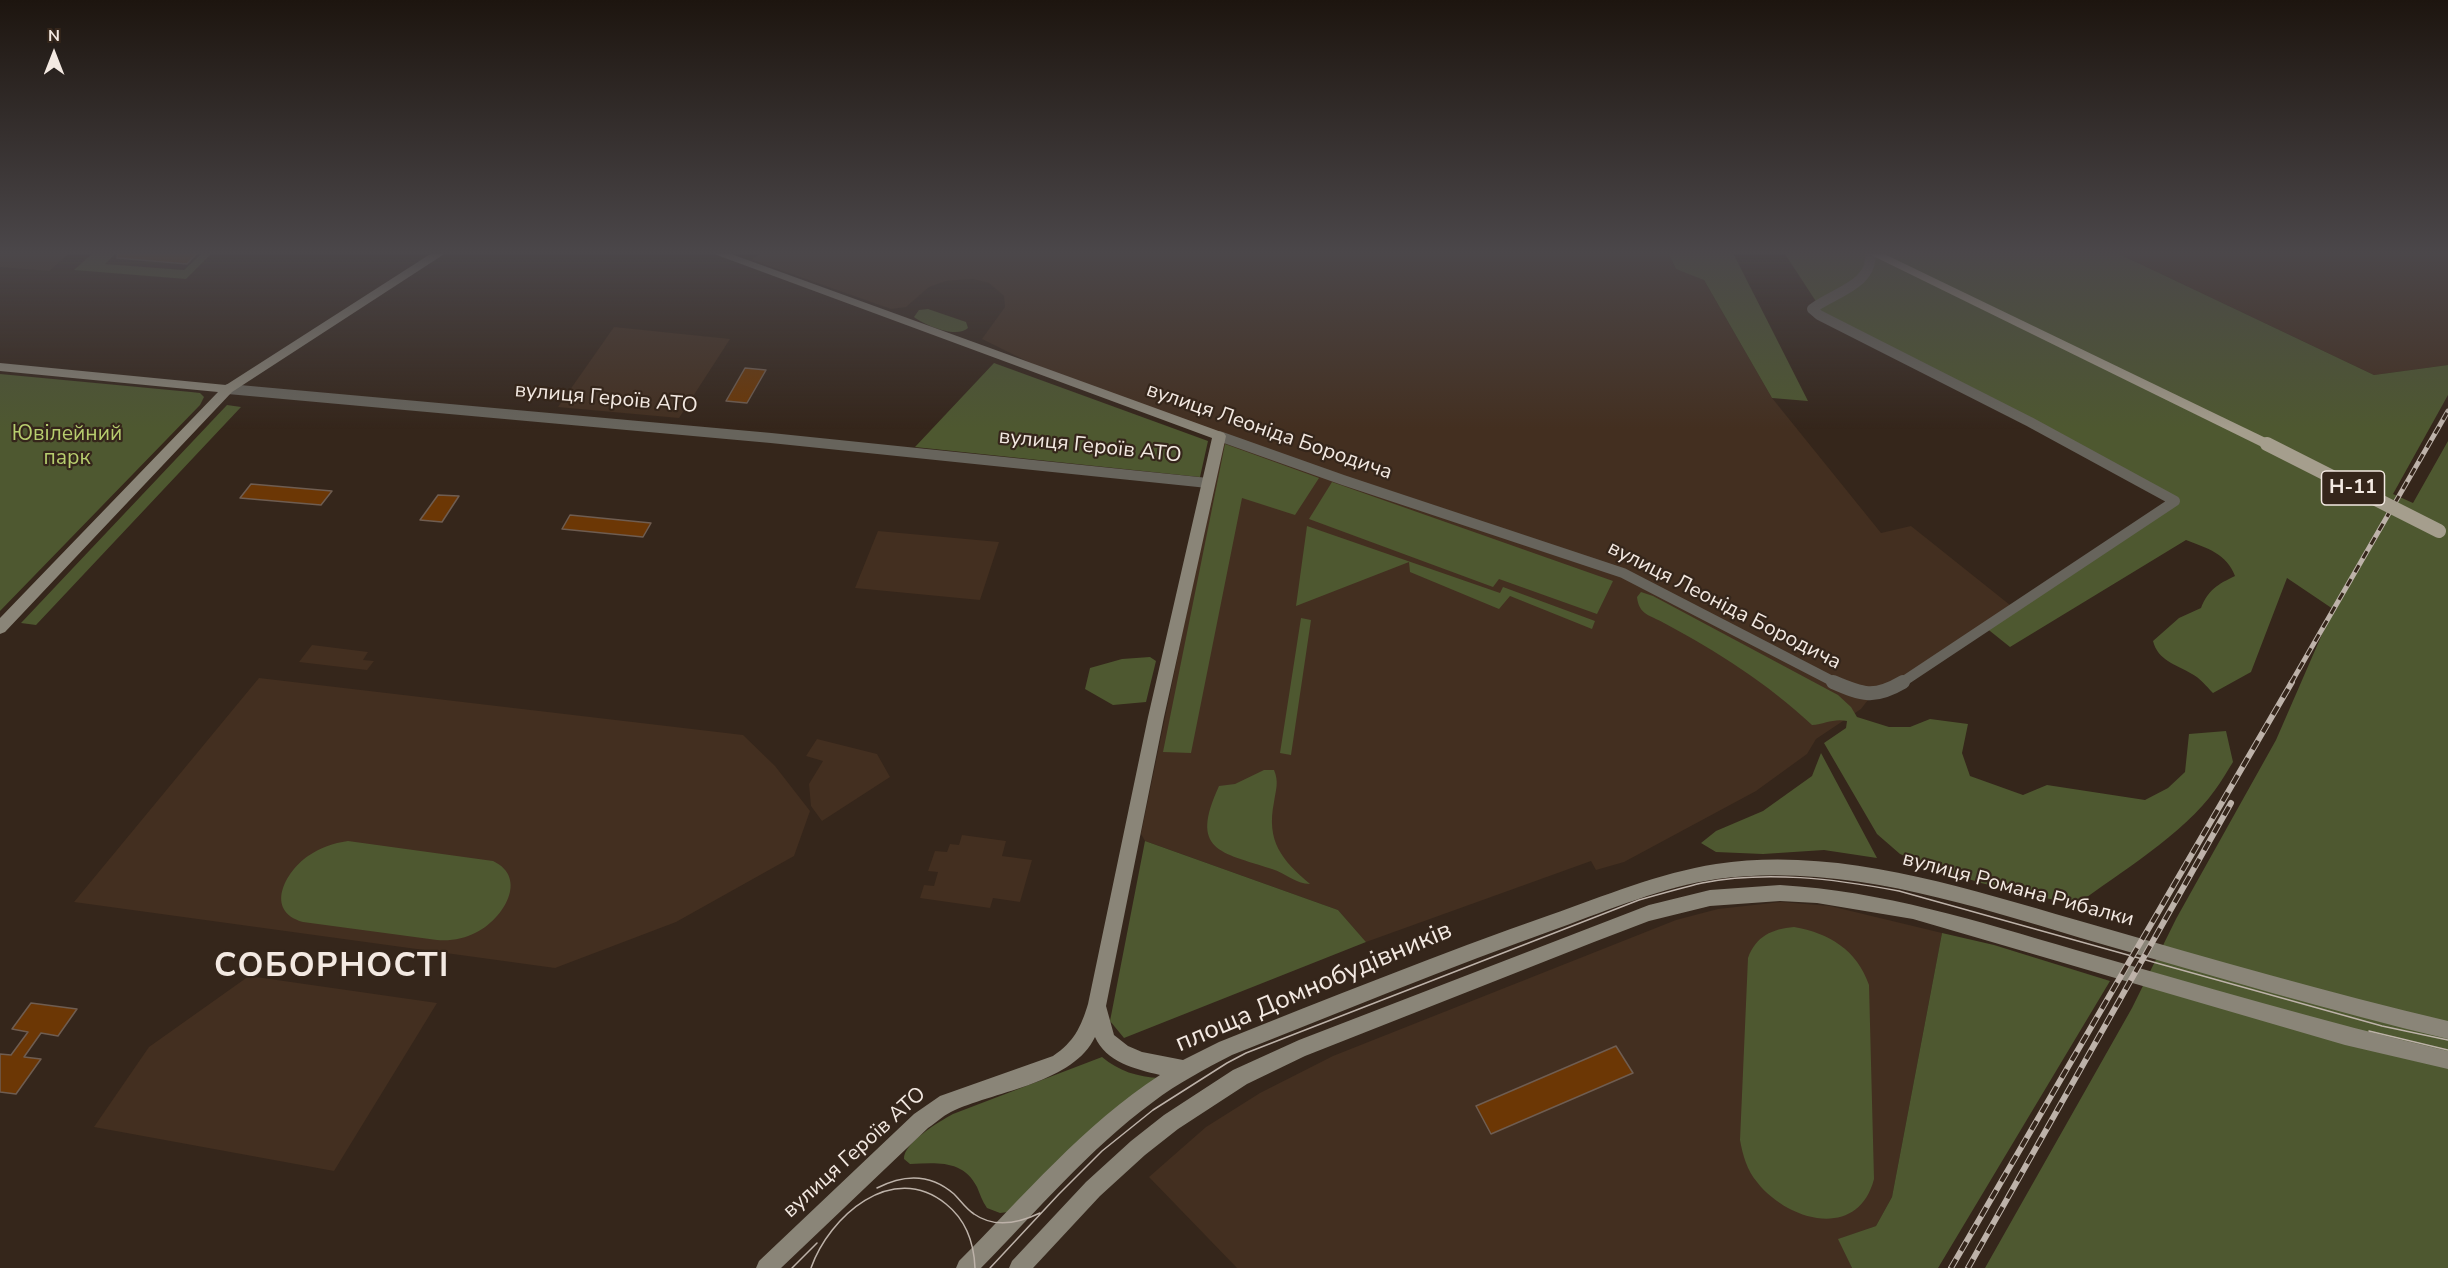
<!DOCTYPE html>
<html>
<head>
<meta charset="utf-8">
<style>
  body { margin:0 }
  #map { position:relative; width:2448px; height:1268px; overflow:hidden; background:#35261b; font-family:"Nunito Sans",sans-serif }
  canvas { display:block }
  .north { position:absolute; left:24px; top:24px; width:60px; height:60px; -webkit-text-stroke:4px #35261b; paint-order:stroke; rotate:0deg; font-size:16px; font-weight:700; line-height:24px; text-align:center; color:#f3e9e2 }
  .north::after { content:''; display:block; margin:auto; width:21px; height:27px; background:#f3e9e2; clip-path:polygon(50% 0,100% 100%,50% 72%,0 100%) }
</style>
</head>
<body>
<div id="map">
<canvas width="2448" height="1268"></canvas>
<div class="north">N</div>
</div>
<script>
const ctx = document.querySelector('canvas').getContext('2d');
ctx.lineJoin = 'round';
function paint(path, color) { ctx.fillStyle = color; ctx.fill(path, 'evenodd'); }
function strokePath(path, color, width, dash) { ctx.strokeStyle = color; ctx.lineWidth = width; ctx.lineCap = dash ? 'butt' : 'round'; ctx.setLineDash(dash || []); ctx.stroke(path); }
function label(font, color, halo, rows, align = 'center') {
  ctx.font = font + ' "Nunito Sans",sans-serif'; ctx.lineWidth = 4.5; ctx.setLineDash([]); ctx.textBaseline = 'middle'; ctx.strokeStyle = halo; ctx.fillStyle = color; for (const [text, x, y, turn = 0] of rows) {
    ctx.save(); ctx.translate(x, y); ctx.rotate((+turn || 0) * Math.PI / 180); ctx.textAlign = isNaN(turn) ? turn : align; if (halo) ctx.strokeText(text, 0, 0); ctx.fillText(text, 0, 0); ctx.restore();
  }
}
paint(new Path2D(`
  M0,251H72L49,271L0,267Z
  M763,251H1667L1676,269L1701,275L1772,398L1881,533L1911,526L2015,609L1871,696L1861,709L1816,739L1807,754L1756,791L1624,862L1596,870L1591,861L1366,942L1338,910L1145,841L1141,834L1222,442L1285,461L1073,384L982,339L1005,307L1004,296L989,283L973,279L946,281L929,287L906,307L891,309L752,260Z
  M2113,251H2448V365L2374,375Z
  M614,327L730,339L679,418L558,407Z
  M878,531L999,542L980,600L855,588Z
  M312,645L368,652L363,660L374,661L367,670L299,662Z
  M259,678L743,735L775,766L810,811L794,856L676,922L555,968L74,902Z
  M817,739L877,754L890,777L822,821L811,806L809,784L823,761L806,756Z
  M962,835L1006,841L1002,856L1032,860L1020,902L993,898L990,908L920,898L924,885L934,886L938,872L928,871L935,851L947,852L950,844L959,845Z
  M1781,902L1830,906L1942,933L1892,1197L1876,1226L1839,1239L1852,1268H1237L1149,1177L1206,1127L1260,1093L1333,1056L1676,920L1718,909Z
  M249,976L437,1003L334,1171L94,1127L149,1047Z`), '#432f20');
paint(new Path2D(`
  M95,251H118L105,264L184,270L201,254H211L186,279L74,270Z
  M1667,251H1732L1808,401L1772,398L1704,280L1676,269Z
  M1783,251H2113L2374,375L2448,365V395L2393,494L2413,503L2448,441V1268H1985L2132,1008L2176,919L2276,740L2333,609L2287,578L2251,672L2213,693C2207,687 2200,678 2192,674C2176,664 2158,661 2153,641L2179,618L2201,608C2208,590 2218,584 2235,576C2227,554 2207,548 2186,540L2010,647L1985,627L2174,502L1819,315L1817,303Z
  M928,309L966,322L968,328C957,339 924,325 914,317L919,310Z
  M994,363L1208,441L1200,477L915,447Z
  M0,374L191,392L200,393L204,397L200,405L0,611Z
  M227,405L241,407L36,625L21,623Z
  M1225,444L1319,478L1295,515L1242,498L1191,753L1163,752Z
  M1332,482L1613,581L1597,614L1499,579L1493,587L1309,519Z
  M1307,526L1500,593L1503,587L1595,621L1592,629L1510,596L1499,609L1410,572L1409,562L1296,606Z
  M1641,592L1653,596L1838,695L1851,707L1857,717L1889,727H1910L1930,719L1968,724L1962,753L1970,776L2023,795L2047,785L2145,800L2168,788L2185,772L2189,734L2226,731L2233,762C2227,771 2222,781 2215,790C2184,834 2119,873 2076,905L1981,883L1931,867L1900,854L1877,834L1824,743L1846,728L1847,721C1834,718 1825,724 1812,725C1767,683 1718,652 1664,623C1650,615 1639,615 1637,597Z
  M1301,618L1311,620L1291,755L1280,753Z
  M1150,657L1156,661L1146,702L1113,705L1085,689L1090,668L1122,659Z
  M1821,753L1877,858L1824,850L1763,854L1716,852L1701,843L1716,831L1763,811L1812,776Z
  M1264,770H1274C1279,782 1276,789 1274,802C1266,842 1282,860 1310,884C1296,884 1285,873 1272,869C1220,852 1189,851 1219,786L1235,784Z
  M348,841L493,861C529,878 503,919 477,932C464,939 451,941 437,940L303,922C264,911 285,872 308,856C320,848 333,843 348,841Z
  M1145,841L1338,910L1366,942L1124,1038L1110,1021Z
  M1794,927C1829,933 1857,950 1869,985L1874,1179C1858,1241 1787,1221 1757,1182C1747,1170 1743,1156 1740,1140L1748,958C1756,936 1772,929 1794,927Z
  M1942,933L1994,945L2110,981L1938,1268H1852L1838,1239L1876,1226L1892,1197Z
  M1102,1057C1119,1071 1137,1077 1160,1078L1008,1212L1000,1213L987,1208C982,1201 980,1194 977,1187C963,1159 935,1163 910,1164L904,1159C903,1143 940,1121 953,1114Z`), '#4e5830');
const building = new Path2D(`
  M118,251H169L197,253L187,264L117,258Z
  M745,368L766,370L747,403L726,401Z
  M251,484L332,491L321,505L240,498Z
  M438,495L459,496L442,522L420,520Z
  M570,515L651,523L643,537L562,529Z
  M31,1003L77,1009L58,1036L41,1033L24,1057L41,1059L16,1094L0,1092V1054L11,1055L28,1032L12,1029Z
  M1616,1046L1633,1073L1491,1134L1476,1106Z`);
paint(building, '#6c3705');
strokePath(building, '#6f5d51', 1.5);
strokePath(new Path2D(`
  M1870,251C1875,285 1834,292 1812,309L1819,315L2030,422L2175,501L1901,683
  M228,389L771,438L1208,483
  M1219,436L1343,480L1623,573L1836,683`), '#67645c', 10);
strokePath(new Path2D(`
  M1833,682C1863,695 1874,699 1903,682`), '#67645c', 14);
paint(new Path2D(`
  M435,251H449L232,392L5,632L0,634V618L218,392L0,371V363L226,385Z
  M706,251H723L1224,433L1226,436L1164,717L1106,1006L1114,1035L1128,1046L1142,1052L1183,1060L1219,1042C1329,998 1439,954 1550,915C1604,896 1659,873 1716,864C1843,845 1973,891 2094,925C2212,959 2329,993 2448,1021V1039C2330,1011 2214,976 2098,943C1975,907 1847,862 1717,879C1663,887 1611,909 1559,928C1449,967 1341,1012 1232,1055C1205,1069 1178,1083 1153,1102C1089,1149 1036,1212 981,1268H956L959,1261C1023,1197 1084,1124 1160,1075C1135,1069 1106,1062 1095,1037C1074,1082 998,1091 955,1110C945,1114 937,1122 928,1128L781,1268H756L759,1261L914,1114L940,1096L1053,1056C1074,1042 1081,1027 1088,1004L1148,717L1212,438Z
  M1780,885C1883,891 1977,921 2076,950C2200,985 2323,1022 2448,1051V1069L2345,1045L1913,919L1817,903L1780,901L1710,906L1649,921L1594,942L1305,1056L1247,1084L1178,1129L1145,1155L1100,1196L1033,1268H1009L1012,1261L1086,1182L1131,1141L1164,1115L1233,1070L1299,1040L1649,905L1710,890Z`), '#8a8578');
paint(new Path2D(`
  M1863,251H1878L2272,441L2274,444L2267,448L2262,447Z`), '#a59e8d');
strokePath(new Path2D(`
  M2369,1031L2448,1050
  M877,1188C904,1174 930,1173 954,1194C961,1201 966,1209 974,1214C994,1228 1019,1223 1040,1213
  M792,1268L817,1243
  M811,1268C829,1217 892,1160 946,1204C966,1220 974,1242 975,1268
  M990,1268L1059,1194L1102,1151L1153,1110L1227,1063L1246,1053L1639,900C1660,894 1681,888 1702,883C1766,870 1835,879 1899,891L2382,1026L2448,1040`), '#bdb2a9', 1.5);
const railFar1 = new Path2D(`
  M2291,683L2448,411`);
const rail = new Path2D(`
  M1951,1268L2292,682
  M1968,1268L2231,803`);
strokePath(railFar1, '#bdb2a9', 5);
strokePath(rail, '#bdb2a9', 6);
strokePath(railFar1, '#35261b', 3, [8]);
strokePath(rail, '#35261b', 4, [10]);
strokePath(new Path2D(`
  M2267,444L2439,531`), '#a59e8d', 14);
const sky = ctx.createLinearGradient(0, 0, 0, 429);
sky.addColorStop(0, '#1d150f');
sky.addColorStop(0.59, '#4b474a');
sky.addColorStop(1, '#4b474a00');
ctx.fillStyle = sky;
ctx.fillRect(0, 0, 2448, 429);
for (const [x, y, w] of [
  [2353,488,63]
]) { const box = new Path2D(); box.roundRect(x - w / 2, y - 17, w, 34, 4.5); ctx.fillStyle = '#35261b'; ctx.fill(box); strokePath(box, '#f3e9e2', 1.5); }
label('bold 20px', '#f3e9e2', null, [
  ["Н-11",2353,488]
]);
label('21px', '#f3e9e2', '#35261b', [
  ["вулиця Героїв АТО",606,399,5],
  ["вулиця Леоніда Бородича",1269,432,19],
  ["вулиця Героїв АТО",1090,447,6],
  ["вулиця Леоніда Бородича",1724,606,27],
  ["вулиця Романа Рибалки",2018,890,15],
  ["вулиця Героїв АТО",855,1153,-42]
]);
label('21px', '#b7cd6e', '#35261b', [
  ["Ювілейний",67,435],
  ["парк",67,459]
]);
label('26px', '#f3e9e2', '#35261b', [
  ["площа Домнобудівників",1314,988,-23]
]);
ctx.letterSpacing = '1.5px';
label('bold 33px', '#f3e9e2', '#35261b', [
  ["СОБОРНОСТІ",332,968]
]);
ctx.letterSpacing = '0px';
</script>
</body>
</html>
